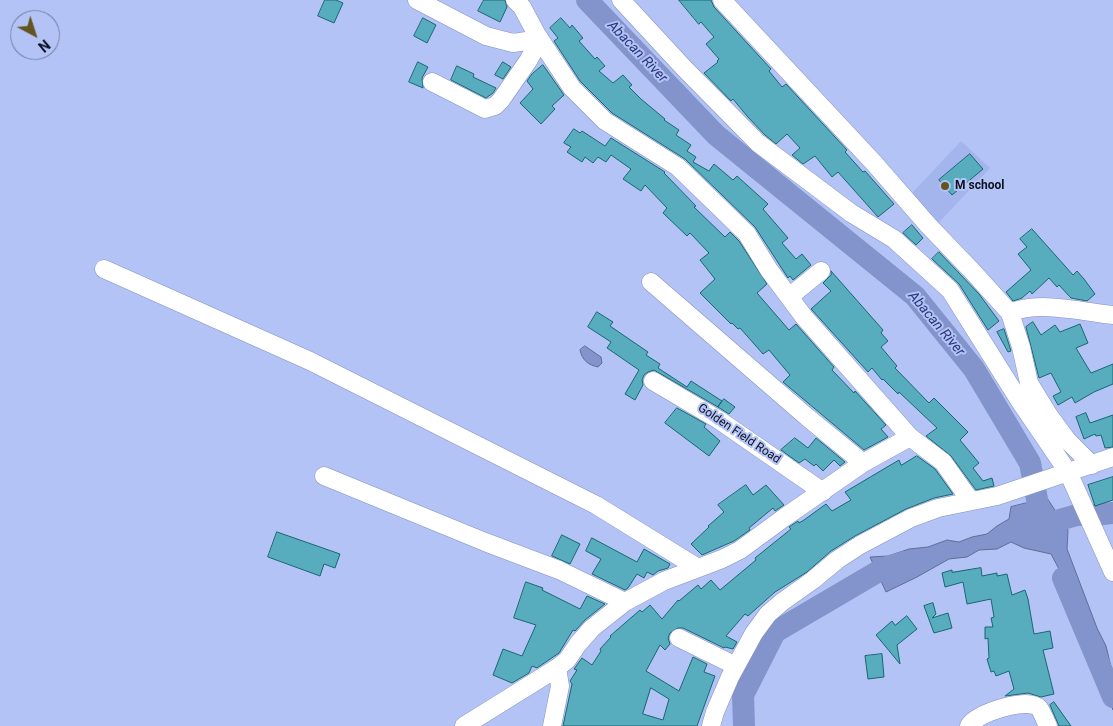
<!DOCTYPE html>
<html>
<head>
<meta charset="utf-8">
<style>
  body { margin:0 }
  #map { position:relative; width:1113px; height:726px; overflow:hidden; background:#b3c3f5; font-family:Roboto,sans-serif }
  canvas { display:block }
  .north { position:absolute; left:10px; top:10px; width:50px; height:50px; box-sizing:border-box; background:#b3c3f5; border:1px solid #717ca1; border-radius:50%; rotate:140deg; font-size:14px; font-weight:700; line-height:20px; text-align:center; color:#0d1223 }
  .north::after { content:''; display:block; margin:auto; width:18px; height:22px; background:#645421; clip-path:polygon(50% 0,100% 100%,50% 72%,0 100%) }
</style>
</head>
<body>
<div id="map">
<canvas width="1113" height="726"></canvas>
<div class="north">N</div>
</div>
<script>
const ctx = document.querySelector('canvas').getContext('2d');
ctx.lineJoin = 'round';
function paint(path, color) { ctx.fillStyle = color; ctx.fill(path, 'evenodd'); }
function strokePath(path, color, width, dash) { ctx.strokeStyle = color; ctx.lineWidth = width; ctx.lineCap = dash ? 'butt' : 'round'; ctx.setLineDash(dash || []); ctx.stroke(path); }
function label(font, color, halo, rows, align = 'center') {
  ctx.font = font + ' Roboto,sans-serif'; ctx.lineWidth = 4; ctx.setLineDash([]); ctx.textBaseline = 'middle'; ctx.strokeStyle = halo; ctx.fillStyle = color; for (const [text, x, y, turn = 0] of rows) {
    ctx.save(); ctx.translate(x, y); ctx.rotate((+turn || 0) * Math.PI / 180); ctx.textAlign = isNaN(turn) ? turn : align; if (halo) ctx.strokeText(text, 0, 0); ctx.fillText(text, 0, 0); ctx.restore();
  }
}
paint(new Path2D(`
  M961,141L990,168L930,232L901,205Z`), '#a4b5ed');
const water = new Path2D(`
  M585,346L601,357L602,363L598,367C588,365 582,360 580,350Z
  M1047,498L1068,530L1067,549L1097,628L1106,646L1113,675V710L1098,672L1082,618L1066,592L1059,569L1051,554L1024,548L1011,542L997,549L979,550L967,557L949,559L917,577L886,592L870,557L888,556L909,549L928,547L947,540L959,542L972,537L987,534L997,526L1009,519L1011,507Z`);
paint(water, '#8394cc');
strokePath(water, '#606d99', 1);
strokePath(new Path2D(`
  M587,0L716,135L915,296L974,369L1030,463L1043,530
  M1031,528L1077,515H1095L1113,513
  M1063,578L1113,697
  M744,726L743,695L775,632L884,568L904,562`), '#8394cc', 22);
const building = new Path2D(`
  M325,0H336L343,3L334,23L318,16Z
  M484,0H505L507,7L500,22L478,11Z
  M679,0H711L714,7L771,69L769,71L782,87L786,84L847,150L845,152L863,172L865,171L894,204L878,217L838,172L832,177L815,156L803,164L792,155L800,148L787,134L776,144L765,135L747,116L733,99L731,101L704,73L718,62L717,61L719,59L706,44L714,37L701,22L699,24Z
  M423,18L436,25L427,43L414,36Z
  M561,18L570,28L572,25L583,38L579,41L595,59L597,57L605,66L599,71L613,83L623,75L632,85L629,87L641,99L665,119L664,120L679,130L676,135L691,145L687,151L696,157L693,162L709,171L714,164L733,180L737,176L768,204L763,209L788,238L782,243L796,259L802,254L811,265L793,280L790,276L788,278L755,227L685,159L612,113L580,81L554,41L558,38L550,28Z
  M418,62L428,67L422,78L423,88L409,82Z
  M503,62L511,67L503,79L495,75Z
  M543,65L564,95L552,106L555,109L541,124L520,103L533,89L527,81L532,74Z
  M457,66L474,74L473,77L496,88L493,93L486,98L451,80Z
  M574,129L580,133L582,131L605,146L611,138L665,172L664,173L696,206L694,207L725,237L730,232L739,241L767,284L757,293L789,330L796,324L834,367L832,370L854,393L855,391L886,425L881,429L888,437L864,450L783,382L790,375L769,350L763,354L740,328L738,329L732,323L731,324L700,293L715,279L700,260L709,253L690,233L687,236L663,213L667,208L645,185L641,191L623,179L631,169L611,155L606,162L598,157L593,163L585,157L582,162L567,152L571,147L564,143Z
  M970,154L983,169L952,195L939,180Z
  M912,225L923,238L916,245L903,233Z
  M1032,229L1073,275L1077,271L1084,279L1095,294L1087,301L1071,298L1059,285L1057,287L1049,278L1032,294L1030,291L1022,298L1013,301L1006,292L1031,270L1018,254L1027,247L1020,239Z
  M939,252L979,294L999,321L988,330L959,284L932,259Z
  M831,271L883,330L881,333L888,341L881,347L897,366L895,368L929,403L934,398L968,432L960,440L979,463L973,468L983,481L992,478L994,486L976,490L951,456L926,436L937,428L899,392L898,394L883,379L882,380L872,368L868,372L812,310L811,309L831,291L823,283L831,275Z
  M597,312L613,322L610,326L648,352L646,355L660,364L658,368L687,387L691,381L722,401L718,407L654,370L648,372L644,375L642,380L643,385L635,400L625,394L639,370L607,348L611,342L588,327Z
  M1033,322L1041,335L1055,325L1060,332L1080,324L1088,343L1076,348L1091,373L1113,364V384L1094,392L1075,403L1072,397L1058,405L1053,396L1061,392L1051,373L1039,378L1026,327Z
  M1004,329L1011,351L1008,352L997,332Z
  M724,399L735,407L729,414L718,407Z
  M677,408L706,424L704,427L720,441L709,456L665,423Z
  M1086,413L1090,423L1113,415V447L1105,448L1101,435L1096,436L1095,434L1084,439L1076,417Z
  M795,438L808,448L816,438L845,462L840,466L834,460L823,471L816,464L814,466L805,459L799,463L781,450Z
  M917,456L935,469L953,494L934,498L906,509L855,536L831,551L807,572L775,592L748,616L745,614L726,636L737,642L733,649L725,647L724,648L683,628H678L670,633L668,638L670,644L665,650L660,645L646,671L679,691L693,657L707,664L704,672L715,676L697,726H563L572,684L570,681L577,670L574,669L582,658L592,665L601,651L600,649L611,637L610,636L640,610L642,612L650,605L662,619L678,600L679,601L698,585L701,589L711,580L720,590L756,560L755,558L791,529L789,527L798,521L799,523L804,520L826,504L832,511L851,500L845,492L899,460L901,465ZM651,688L669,699L663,720L643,714Z
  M1113,477V500L1095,506L1088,485Z
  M746,485L753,495L766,485L784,505L775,511L773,508L749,528L750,530L734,541L702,555L691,544L709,527L708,526L724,512L718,505Z
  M277,532L340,554L335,568L324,564L320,576L268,557Z
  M562,535L580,544L570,564L552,556Z
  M592,538L637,562L644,549L670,564L668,568L658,571L653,575L647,572L644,578L637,574L628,588L625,590L592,574L601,559L586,551Z
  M981,568L982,576L997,573V576L1007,574L1012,595L1025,590L1028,599L1034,634L1050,631L1053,648L1043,650L1054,694L1041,697L1028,693L1005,696L1014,689L1009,671L996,676L994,671L991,672L987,659L989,658L988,638L985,639V627H993L991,618L994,617L991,599L967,604L963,582L945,587L942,573L952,570V572Z
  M526,582L543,588L542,590L580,609L587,596L605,604L585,620L575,631L573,630L559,653L537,668L532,666L529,673L512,683L493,675L503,649L522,656L536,625L514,618Z
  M933,603L936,614L932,618L948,613L952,628L934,633L924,606Z
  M907,616L917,629L897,645L900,664L876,635L892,621L895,625Z
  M882,654L884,677L868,679L865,656Z
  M1054,702L1071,726H1059L1050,705Z`);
paint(building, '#57adbd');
strokePath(building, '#196672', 1);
const minor = new Path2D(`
  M417,0L486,36L513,43L540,39
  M515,0L522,7L537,35L572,88L605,121L678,167L747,234L769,270L804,317L910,437L943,462L970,500
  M621,0L684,68L758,143L851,213L894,239L950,290L1021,403L1068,472L1113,572
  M722,0L874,163L928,225L974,273L1010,313C1037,300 1084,312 1113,315
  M432,82L485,109L495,106L501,100L528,61L540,39
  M104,269L310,361L596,505L698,568
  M651,282L807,417L863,463
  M789,297L821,271
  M1010,313L1021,347L1029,383L1048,414L1067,440L1092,465
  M653,381L719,420L823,492
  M324,476L485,542L559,570L625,602
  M679,638L736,666
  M464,726L557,668
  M552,726L560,686L557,668L567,660L578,644L592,628L625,602L664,581L722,559L740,550L785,517L863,463L910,437
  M711,726L715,712L730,677L754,633L768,614L782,602L813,580L837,560L860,545L911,518L938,508L997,496L1113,457
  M969,726C971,723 974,720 978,718C989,711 1028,697 1039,708C1043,713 1045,721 1048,726`);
strokePath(minor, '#8392c2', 19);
strokePath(minor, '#fff', 18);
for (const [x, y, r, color] of [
  [945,186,5,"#645421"]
]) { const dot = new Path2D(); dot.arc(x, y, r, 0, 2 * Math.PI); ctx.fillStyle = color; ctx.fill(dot); strokePath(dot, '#b3c3f5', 2); }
label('bold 12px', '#0d1223', '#b3c3f5', [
  ["M school",955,186]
], 'left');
label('12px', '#0d1223', '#b3c3f5', [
  ["Golden Field Road",739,434,34]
]);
label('italic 14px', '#29367a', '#b3c3f5', [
  ["Abacan River",637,52,46],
  ["Abacan River",936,324,50]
]);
</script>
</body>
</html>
